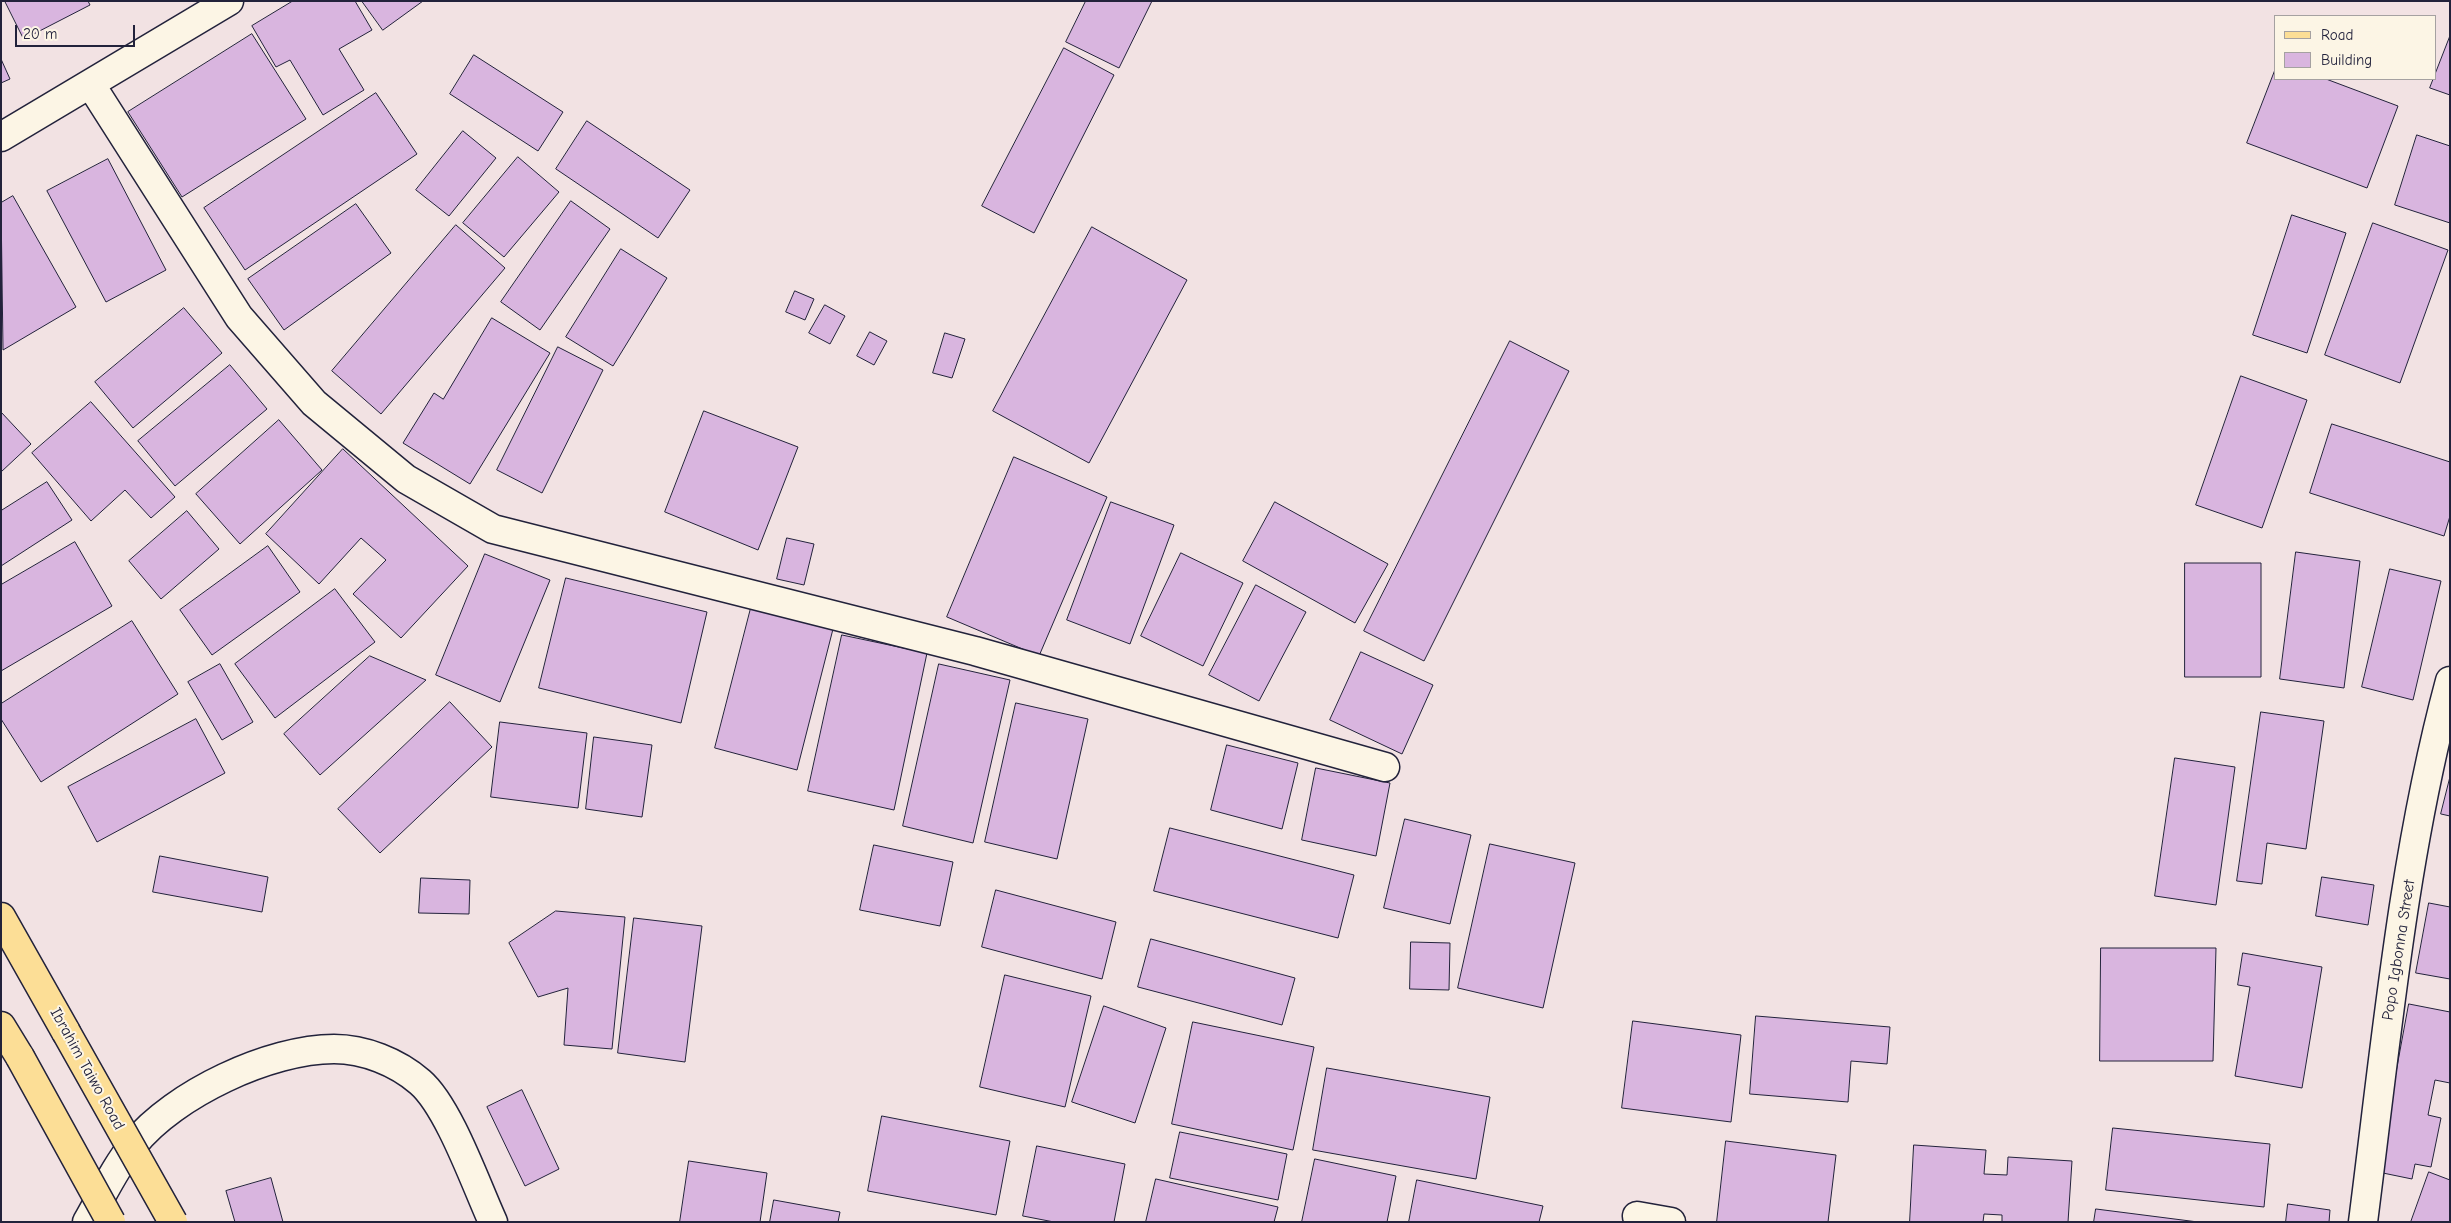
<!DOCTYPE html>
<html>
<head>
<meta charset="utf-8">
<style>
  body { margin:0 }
  #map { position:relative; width:2451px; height:1223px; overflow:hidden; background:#f2e2e3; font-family:"Comic Neue",sans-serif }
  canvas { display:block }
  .frame { position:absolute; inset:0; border:2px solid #22223b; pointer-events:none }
  .legend { position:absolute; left:2274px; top:15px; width:162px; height:65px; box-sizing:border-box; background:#fcf5e5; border:1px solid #a5a1a1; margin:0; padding:6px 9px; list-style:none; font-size:15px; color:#22223b }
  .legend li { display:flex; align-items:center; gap:10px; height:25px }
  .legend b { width:25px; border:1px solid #a5a1a1 }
  .scale { position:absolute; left:15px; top:25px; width:120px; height:22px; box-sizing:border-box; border:2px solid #22223b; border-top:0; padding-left:6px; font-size:15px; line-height:18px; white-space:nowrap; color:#22223b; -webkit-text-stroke:4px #fcf5e5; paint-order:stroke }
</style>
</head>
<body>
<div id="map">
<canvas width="2451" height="1223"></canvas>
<div class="frame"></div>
<ul class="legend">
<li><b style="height:6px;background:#fcde96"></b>Road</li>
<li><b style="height:14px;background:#d9b5df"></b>Building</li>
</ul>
<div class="scale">20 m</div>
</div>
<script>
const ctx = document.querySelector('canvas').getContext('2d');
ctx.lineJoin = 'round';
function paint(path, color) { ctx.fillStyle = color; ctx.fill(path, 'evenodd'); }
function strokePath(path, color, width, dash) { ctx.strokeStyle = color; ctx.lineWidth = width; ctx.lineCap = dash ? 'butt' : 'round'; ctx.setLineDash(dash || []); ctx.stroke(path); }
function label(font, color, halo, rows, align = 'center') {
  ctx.font = font + ' "Comic Neue",sans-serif'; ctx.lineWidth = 4; ctx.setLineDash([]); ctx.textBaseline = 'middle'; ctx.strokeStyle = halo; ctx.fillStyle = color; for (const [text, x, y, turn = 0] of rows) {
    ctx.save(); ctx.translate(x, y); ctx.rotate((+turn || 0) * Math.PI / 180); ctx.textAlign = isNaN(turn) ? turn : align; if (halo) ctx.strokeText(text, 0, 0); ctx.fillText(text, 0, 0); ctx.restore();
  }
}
const building = new Path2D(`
  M5,1H88L90,5L24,39Z
  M293,1H355L372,30L339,49L364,90L323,115L290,60L276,67L252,26Z
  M362,1H423L383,30Z
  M1086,1H1152L1119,68L1066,42Z
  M252,34L306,119L182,197L128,112Z
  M2450,36V95L2430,88Z
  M1064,48L1114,75L1034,233L982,206Z
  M474,55L563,112L538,151L450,94Z
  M1,59L10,79L1,83Z
  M2275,70V79H2326L2398,106L2367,188L2247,143Z
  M376,93L417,154L245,270L204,208Z
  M587,121L690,190L658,238L556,169Z
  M463,131L496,158L449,216L416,190Z
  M2417,135L2450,146V223L2395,205Z
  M518,157L559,192L504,257L463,223Z
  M108,159L166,270L106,302L47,191Z
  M13,196L76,307L3,350L1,203Z
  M571,201L610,229L540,330L501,302Z
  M356,204L391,253L284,330L248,279Z
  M2292,215L2346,233L2307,353L2253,335Z
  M2373,223L2448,250L2400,383L2325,355Z
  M456,225L505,268L381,414L332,371Z
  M1092,227L1187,280L1089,463L993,411Z
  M621,249L667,278L613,366L566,337Z
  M795,291L814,299L805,320L786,312Z
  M825,305L845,316L830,344L809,333Z
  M184,308L222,353L133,428L95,382Z
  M492,318L550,353L470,484L403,443L434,393L443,399Z
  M870,332L887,341L874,365L857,356Z
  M945,333L965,339L952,378L933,373Z
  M1510,341L1569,371L1424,661L1364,631Z
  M558,347L603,370L542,493L497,470Z
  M230,365L267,409L175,486L138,441Z
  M2241,376L2307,400L2262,528L2196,505Z
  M91,402L175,497L151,518L125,490L91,521L32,453Z
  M704,411L798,447L758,550L665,512Z
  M1,412L31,444L1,472Z
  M279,420L322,470L240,544L196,494Z
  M2332,424L2450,462V516L2444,536L2310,493Z
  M343,449L468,566L401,638L353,594L386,560L361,538L319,584L266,534Z
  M1014,457L1107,497L1039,656L947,617Z
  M47,482L72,520L1,566V511Z
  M1111,502L1174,525L1130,644L1067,620Z
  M1275,502L1388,564L1355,623L1243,561Z
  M187,511L219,549L161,599L129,561Z
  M787,538L814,544L804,585L777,579Z
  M75,542L112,606L1,671V585Z
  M268,546L300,592L212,655L180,610Z
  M2296,552L2360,561L2344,688L2280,679Z
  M1181,553L1243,583L1203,666L1141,636Z
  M485,554L550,580L500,702L436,675Z
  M2185,563H2261V677H2185Z
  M2390,569L2441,581L2413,700L2362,687Z
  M566,578L707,612L681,723L539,688Z
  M1256,585L1306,612L1259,701L1209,675Z
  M335,589L375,642L275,718L235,664Z
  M751,608L833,629L797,770L715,748Z
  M132,621L178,694L41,782L1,719V704Z
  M842,635L927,653L894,810L808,791Z
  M1361,652L1433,685L1402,754L1330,720Z
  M370,656L426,680L320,775L284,734Z
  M220,664L253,722L222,740L188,682Z
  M939,664L1010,680L973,843L903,826Z
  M450,702L492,747L380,853L338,809Z
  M1016,703L1088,719L1057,859L985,842Z
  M2261,712L2324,721L2306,849L2267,843L2262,884L2237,881Z
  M196,719L225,773L97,842L68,787Z
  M500,722L587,733L578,808L491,797Z
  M594,737L652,745L642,817L586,809Z
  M1227,745L1298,763L1282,829L1211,810Z
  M2175,758L2235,767L2216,905L2155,896Z
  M1316,768L1390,783L1376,856L1302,840Z
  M2450,777V816L2441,814Z
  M1405,819L1471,835L1450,924L1384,908Z
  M1170,828L1354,875L1338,938L1154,891Z
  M1490,844L1575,863L1543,1008L1458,988Z
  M874,845L953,862L940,926L860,910Z
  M160,856L268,877L262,912L153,892Z
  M2322,877L2374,885L2368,925L2316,916Z
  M421,878L470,880L469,914L419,913Z
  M996,890L1116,922L1102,979L982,947Z
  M2429,903L2450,907V979L2416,973Z
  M556,911L625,917L612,1049L564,1045L568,988L538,997L509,943Z
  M634,918L702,926L685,1062L618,1053Z
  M1151,939L1295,978L1282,1025L1138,987Z
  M1411,942L1450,943L1449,990L1410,989Z
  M2101,948H2216L2213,1061H2100Z
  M2243,953L2322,967L2302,1088L2235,1076L2250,987L2238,985Z
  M1005,975L1091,996L1065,1107L980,1087Z
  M2409,1004L2450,1012V1083L2435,1080L2428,1115L2441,1118L2431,1167L2415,1164L2412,1179L2378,1172Z
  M1104,1006L1166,1028L1135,1123L1072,1102Z
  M1756,1016L1890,1027L1887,1064L1851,1061L1848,1102L1750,1094Z
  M1633,1021L1741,1035L1731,1122L1622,1108Z
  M1193,1022L1314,1047L1293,1150L1172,1124Z
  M1327,1068L1490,1097L1476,1179L1313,1150Z
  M522,1090L559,1169L525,1186L487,1107Z
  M882,1116L1010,1141L996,1215L868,1191Z
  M2113,1128L2270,1144L2264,1207L2106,1190Z
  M1180,1132L1287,1154L1278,1200L1170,1178Z
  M1726,1141L1836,1155L1828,1222H1717Z
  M1914,1145L1986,1150L1984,1174L2007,1175L2008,1157L2072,1161L2068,1222H2002V1215L1984,1214L1983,1222H1910Z
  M1037,1146L1125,1164L1114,1222H1054L1023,1216Z
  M1315,1159L1396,1176L1387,1222H1302Z
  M689,1161L767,1173L760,1222H680Z
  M2429,1172L2450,1180V1222H2411Z
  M271,1178L283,1222H235L226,1191Z
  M1156,1179L1278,1207L1274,1222H1146Z
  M1417,1180L1543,1206L1539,1222H1409Z
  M774,1200L840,1212L838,1222H770Z
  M2288,1204L2330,1210L2329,1222H2286Z
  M2096,1209L2198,1222H2094Z`);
paint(building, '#d9b5df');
strokePath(building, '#22223b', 1);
const minor = new Path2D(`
  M91,85L239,317L314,403L406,479L493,529L975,651L1385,767
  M1637,1216L1671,1222
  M87,1222C102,1196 115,1167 134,1144C174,1094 270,1049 334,1049C364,1049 397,1062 420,1082C449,1107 476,1185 493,1222
  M2363,1222C2386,1043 2403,855 2450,681`);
const tertiary = new Path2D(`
  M1,137L229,1`);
const primary = new Path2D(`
  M1,917L66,1032
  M1,1026L20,1057`);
strokePath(minor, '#22223b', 31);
strokePath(tertiary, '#22223b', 31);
strokePath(primary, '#22223b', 31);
strokePath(minor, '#fcf5e5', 28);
strokePath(tertiary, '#fcf5e5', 28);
strokePath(primary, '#fcde96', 28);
const primaryBridge = new Path2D(`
  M66,1032L173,1222
  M20,1057L111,1222`);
strokePath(primaryBridge, '#22223b', 31, []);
strokePath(primaryBridge, '#fcde96', 28);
label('16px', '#22223b', '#fcf5e5', [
  ["Popo Igbonna Street",2399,950,-81],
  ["Ibrahim Taiwo Road",87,1069,61]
]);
</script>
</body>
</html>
